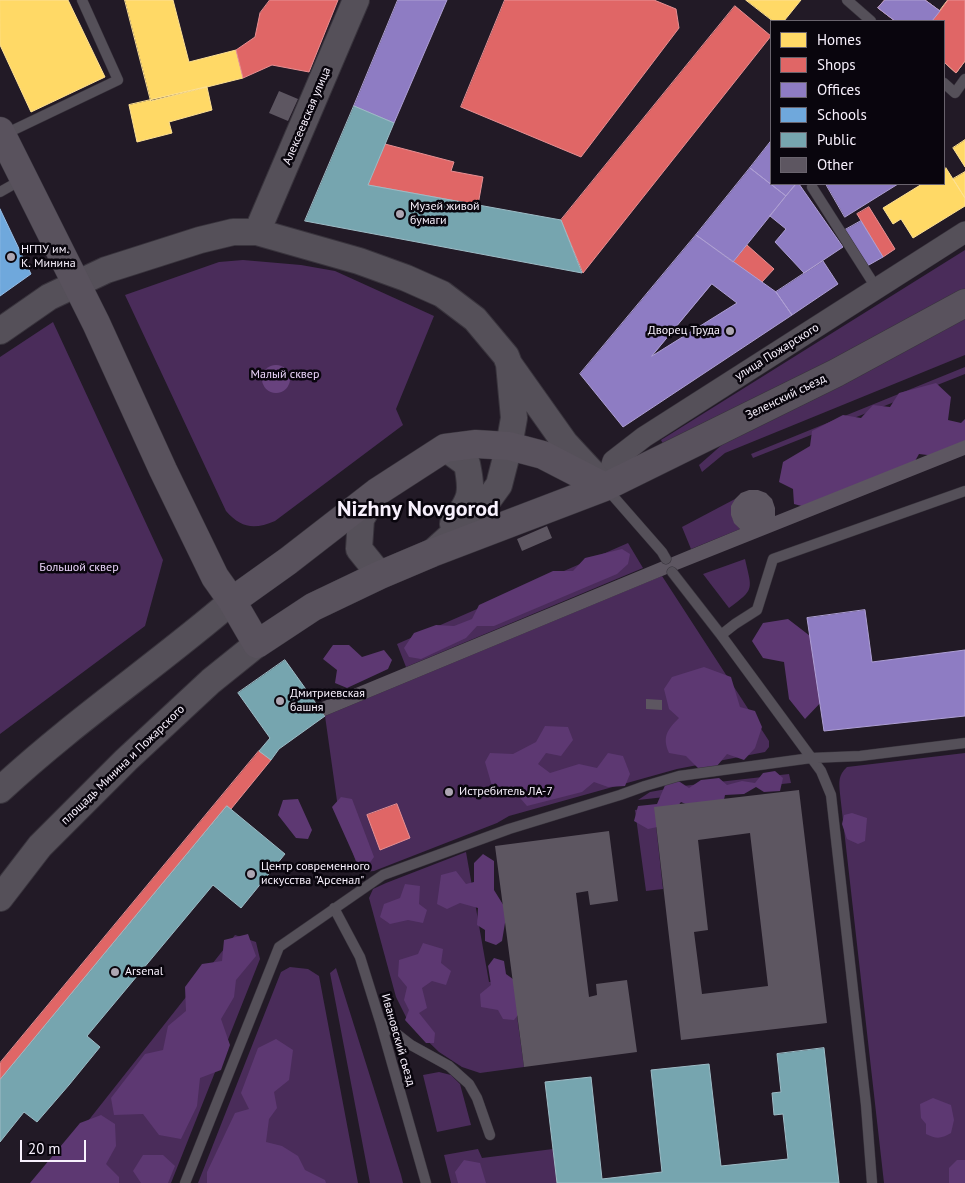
<!DOCTYPE html>
<html>
<head>
<meta charset="utf-8">
<style>
  body { margin:0 }
  #map { position:relative; width:965px; height:1183px; overflow:hidden; background:#221a26; font-family:"PT Sans",sans-serif }
  canvas { display:block }
  .legend { position:absolute; left:770px; top:20px; width:175px; height:165px; box-sizing:border-box; background:#09050d; border:1px solid #69636d; margin:0; padding:6px 9px; list-style:none; font-size:15px; color:#f8f1fd }
  .legend li { display:flex; align-items:center; gap:10px; height:25px }
  .legend b { width:25px; border:1px solid #69636d }
  .scale { position:absolute; left:20px; top:1140px; width:66px; height:22px; box-sizing:border-box; border:2px solid #f8f1fd; border-top:0; padding-left:6px; font-size:15px; line-height:18px; white-space:nowrap; color:#f8f1fd; -webkit-text-stroke:4px #09050d; paint-order:stroke }
</style>
</head>
<body>
<div id="map">
<canvas width="965" height="1183"></canvas>
<ul class="legend">
<li><b style="height:14px;background:#ffd966"></b>Homes</li>
<li><b style="height:14px;background:#e06666"></b>Shops</li>
<li><b style="height:14px;background:#8e7cc3"></b>Offices</li>
<li><b style="height:14px;background:#6fa8dc"></b>Schools</li>
<li><b style="height:14px;background:#76a5af"></b>Public</li>
<li><b style="height:14px;background:#5d5661"></b>Other</li>
</ul>
<div class="scale">20 m</div>
</div>
<script>
const ctx = document.querySelector('canvas').getContext('2d');
ctx.lineJoin = 'round';
function paint(path, color) { ctx.fillStyle = color; ctx.fill(path, 'evenodd'); }
function strokePath(path, color, width, dash) { ctx.strokeStyle = color; ctx.lineWidth = width; ctx.lineCap = dash ? 'butt' : 'round'; ctx.setLineDash(dash || []); ctx.stroke(path); }
function label(font, color, halo, rows, align = 'center') {
  ctx.font = font + ' "PT Sans",sans-serif'; ctx.lineWidth = 5; ctx.setLineDash([]); ctx.textBaseline = 'middle'; ctx.strokeStyle = halo; ctx.fillStyle = color; for (const [text, x, y, turn = 0] of rows) {
    ctx.save(); ctx.translate(x, y); ctx.rotate((+turn || 0) * Math.PI / 180); ctx.textAlign = isNaN(turn) ? turn : align; if (halo) ctx.strokeText(text, 0, 0); ctx.fillText(text, 0, 0); ctx.restore();
  }
}
paint(new Path2D(`
  M965,250V290L827,363L663,444L661,440Z
  M243,260L301,265L335,271L434,316L396,409L403,425L275,521C254,530 241,528 226,511L125,295L219,262Z
  M965,318V355L725,453L702,472L699,465L724,443Z
  M53,322L163,560L145,626L0,734V357Z
  M965,367V374L753,458L751,454Z
  M735,499C729,511 731,520 740,529L691,549L682,527Z
  M628,543L643,568L406,667L397,644Z
  M745,559C752,590 755,589 729,608L703,574Z
  M662,576L769,741V747L765,752L677,769L509,816L497,823L374,871L364,872L358,868L338,808L325,716Z
  M965,753V1183H884L840,794C839,782 838,775 847,767Z
  M789,774L791,783L638,800L650,792L683,786Z
  M654,807L663,889L646,891L635,810Z
  M466,852L489,982L512,979L524,1067L480,1073L462,1067L439,1052L409,1023L396,997L369,898L373,889L386,883Z
  M235,935L256,942L260,959L171,1183H39Z
  M290,967L308,969L319,976L358,1183H198L281,972Z
  M336,968L401,1175L403,1183H370L330,973Z
  M439,1072L451,1075L460,1084L471,1125L437,1132L423,1075Z
  M478,1149L482,1158L553,1149L557,1183H451L444,1155Z`), '#4a2c5a');
paint(new Path2D(`
  M936,383L951,397L948,420L961,423L965,419V446L936,456L919,454L910,470L813,509L794,504L793,489L779,482L783,462L810,446L812,431L843,415L861,418L873,405L890,407L899,393Z
  M622,549L630,554L628,564L617,574L494,626H477L466,638L421,659L409,657L404,648L414,633L436,625L454,626L472,619L479,605L553,571H573L585,558Z
  M788,619L814,639L825,698L805,719L789,699L784,662L763,658L752,641L763,623Z
  M333,645H349L362,657L384,650L392,660L388,669L347,688L335,683L337,670L323,659Z
  M704,667L731,677L740,707L755,711L762,727L755,748L744,760L727,754L717,766L699,769L686,756L669,753C662,737 667,730 679,718L669,709L664,689L672,677Z
  M545,726L568,727L573,740L561,756L546,753L538,764L550,773L579,764L597,768L608,753L623,756L630,774L625,786L608,787L594,782L582,792L527,806L515,792L492,786L485,762L490,753L513,754L536,742Z
  M775,771L783,778L780,791L764,792L756,787L744,794L725,795L722,809H697L681,802L662,826L648,829L634,821L638,806L657,804L666,783L677,780L689,788L701,780L719,778L727,785L742,781L755,783L763,773Z
  M341,797L352,799L374,857L368,865H358L332,807Z
  M298,799L312,830L308,839L296,838L278,815L283,800Z
  M852,813L867,818L865,841L858,844L847,839L842,824L844,815Z
  M483,854L494,861V890L507,911L502,941L496,945L485,941V930L477,925L478,908L460,903L447,909L437,904L441,875L456,871L466,884L474,882V863Z
  M405,884L420,886L419,904L427,910L423,923L408,920L390,924L380,917L384,904L400,898Z
  M248,934L256,956L236,980L234,997L221,1019L230,1045L221,1070L200,1078L197,1106L181,1139L159,1135L143,1114L114,1115L111,1098L145,1054L163,1050L168,1026L186,1011L185,987L202,964L222,961L224,940Z
  M423,943L443,949L441,963L451,971L446,985L432,981L422,988L427,1008L419,1013L435,1033L434,1043H426L405,1020L409,1010L404,1000L407,987L398,976L399,960L418,954Z
  M494,958L504,961L506,974L517,982L522,1010L514,1020L503,1019L498,1010L481,1007L480,994L491,985L488,966Z
  M276,1039L293,1050L289,1080L274,1092L277,1108L269,1119L266,1142L282,1146L298,1156L305,1170L325,1180L326,1183H207V1172L235,1113L249,1109L241,1093L258,1048Z
  M933,1098L951,1105L954,1120L951,1133C941,1139 936,1139 926,1134V1124L921,1118L920,1104Z
  M101,1115L115,1124L116,1146L106,1164L119,1177V1183H30L80,1123Z
  M143,1155H163L175,1166L168,1183H141L133,1171Z
  M464,1160L480,1163L486,1183H458L455,1172Z
  M957,1160H965V1183H949V1168Z`), '#5d3872');
paint(new Path2D(`
  M262 379a14 14 0 1 1 28 0a14 14 0 1 1-28 0Z`), '#68427e');
const homes = new Path2D(`
  M0,0H68L105,77L31,112L0,45Z
  M125,0H173L189,62L236,50L243,78L151,101Z
  M746,0H801L784,21H773Z
  M948,0H965V61L956,73L944,62V21H932Z
  M207,87L212,110L169,122L172,133L137,142L129,105Z
  M965,140V167L953,148Z
  M946,168L965,198V206L913,238L901,219L893,224L883,208L922,184H944V170Z
  M965,172V198L953,179Z`);
paint(homes, '#ffd966');
strokePath(homes, '#fde093', 1);
const shops = new Path2D(`
  M270,0H338L309,72L272,65L243,78L236,50L255,37L260,13Z
  M505,0H654L676,9L679,28L581,157L461,107Z
  M885,0H925L940,11L948,0H965V61L956,73L944,62V21H895L878,8Z
  M735,6L771,36L583,273L561,220Z
  M385,144L454,162L451,171L483,177L478,205L368,185Z
  M869,207L895,249L883,257L857,214Z
  M747,245L774,269L762,282L733,262Z
  M259,751L271,760L231,809L227,806L0,1080V1063Z
  M397,804L410,838L380,850L367,815Z`);
paint(shops, '#e06666');
strokePath(shops, '#e79093', 1);
const offices = new Path2D(`
  M398,0H447L394,123L354,106Z
  M885,0H925L940,11L932,21H895L878,8Z
  M771,141V184H796L786,196L750,168Z
  M750,168L786,196L733,262L696,235Z
  M796,184H799L843,247L804,273L775,242L786,229L770,216Z
  M826,184H898L845,217Z
  M861,221L883,257L867,266L845,230Z
  M696,235L776,292L792,315L623,427L580,374ZM712,284L737,303L652,356Z
  M823,261L838,284L792,315L776,292Z
  M865,610L872,662L965,650V716L824,731L807,618Z`);
paint(offices, '#8e7cc3');
strokePath(offices, '#ae9fd4', 1);
const schools = new Path2D(`
  M0,209L31,274L0,296Z`);
paint(schools, '#6fa8dc');
strokePath(schools, '#98bee6', 1);
const public = new Path2D(`
  M354,106L394,123L368,185L561,220L582,273L305,221Z
  M285,660L325,716L279,749L271,760L259,751L270,738L238,693Z
  M227,806L285,854L241,908L213,885L87,1036L100,1047L69,1085L37,1122L24,1112L0,1142V1080Z
  M824,1048L839,1183H557L545,1082L591,1077L602,1179L662,1172L651,1070L709,1064L721,1166L788,1159L783,1114L774,1115L772,1093L781,1092L777,1054Z`);
paint(public, '#76a5af');
strokePath(public, '#9dbcc6', 1);
paint(new Path2D(`
  M279,91L298,99L288,121L269,113Z
  M965,440V455L672,572L325,716L317,704L740,529L734,523L731,515V506L735,499L741,493L749,490H758L766,493L772,499L775,508V516Z
  M547,526L552,538L522,551L517,539Z
  M646,699L662,700V710L646,709Z
  M799,790L827,1023L681,1040L654,807ZM750,833L768,986L702,994L694,932L708,930L698,840Z
  M609,831L618,901L590,905L588,891L576,893L589,997L597,995L596,984L627,980L637,1052L524,1067L495,846Z`), '#5d5661');
const service = new Path2D(`
  M847,0L871,21
  M944,83L955,93L965,79
  M3,135L118,80L82,0
  M812,187L877,289
  M0,192L23,179
  M606,488L662,552L666,559
  M672,572L721,635L821,771L831,795L866,1105L872,1183
  M721,635L735,624L757,610L773,559L965,491
  M334,908L360,957L380,1021L426,1183
  M380,1021L411,1045L449,1066L469,1084L477,1098L490,1135
  M185,1183L279,947L383,875L509,829L620,795L645,786L679,776L811,758L860,756L965,743`);
const minor = new Path2D(`
  M605,487L613,461L644,437L965,232`);
const tertiary = new Path2D(`
  M257,232L356,0
  M0,331L49,297L106,270L200,240L233,232H257L359,261L406,278L442,294L475,319L506,356L509,364L565,443L603,484
  M445,448L467,464C473,494 471,499 453,524
  M377,492L361,519L359,549L380,575
  M433,552L483,507L499,485L509,446L514,418L509,364
  M0,790C73,722 156,666 232,601
  M0,898L40,846L126,760L211,681L257,644`);
const secondary = new Path2D(`
  M0,131L96,323L163,470L215,577L232,601L257,644L313,607L380,575L432,553L605,487L836,373L965,303
  M232,601L288,561L377,492L445,448L476,444L509,446L543,455L605,487`);
strokePath(service, '#39343d', 11);
strokePath(minor, '#39343d', 22);
strokePath(tertiary, '#39343d', 28);
strokePath(secondary, '#39343d', 29);
strokePath(service, '#555059', 10);
strokePath(minor, '#555059', 21);
strokePath(tertiary, '#555059', 26);
strokePath(secondary, '#59525d', 28);
for (const [x, y, r, color] of [
  [400,214,5,"#ada6b2"],
  [11,257,5,"#ada6b2"],
  [730,331,5,"#ada6b2"],
  [280,701,5,"#ada6b2"],
  [449,792,5,"#ada6b2"],
  [251,874,5,"#ada6b2"],
  [115,972,5,"#ada6b2"]
]) { const dot = new Path2D(); dot.arc(x, y, r, 0, 2 * Math.PI); ctx.fillStyle = color; ctx.fill(dot); strokePath(dot, '#09050d', 2); }
label('12px', '#f8f1fd', '#09050d', [
  ["Алексеевская улица",307,116,-67],
  ["улица Пожарского",777,352,-32],
  ["Зеленский съезд",786,397,-26],
  ["площадь Минина и Пожарского",123,765,-44],
  ["Ивановский съезд",398,1040,74]
]);
label('12px', '#f8f1fd', '#09050d', [
  ["Музей живой",410,207],
  ["бумаги",410,221],
  ["НГПУ им.",21,250],
  ["К. Минина",21,264],
  ["Дворец Труда",720,331,"right"],
  ["Дмитриевская",290,694],
  ["башня",290,708],
  ["Истребитель ЛА-7",459,792],
  ["Центр современного",261,867],
  ["искусства \"Арсенал\"",261,881],
  ["Arsenal",125,972]
], 'left');
label('12px', '#ebd4fa', '#09050d', [
  ["Малый сквер",285,375],
  ["Большой сквер",79,568]
]);
label('bold 22px', '#f8f1fd', '#09050d', [
  ["Nizhny Novgorod",418,510]
]);
</script>
</body>
</html>
